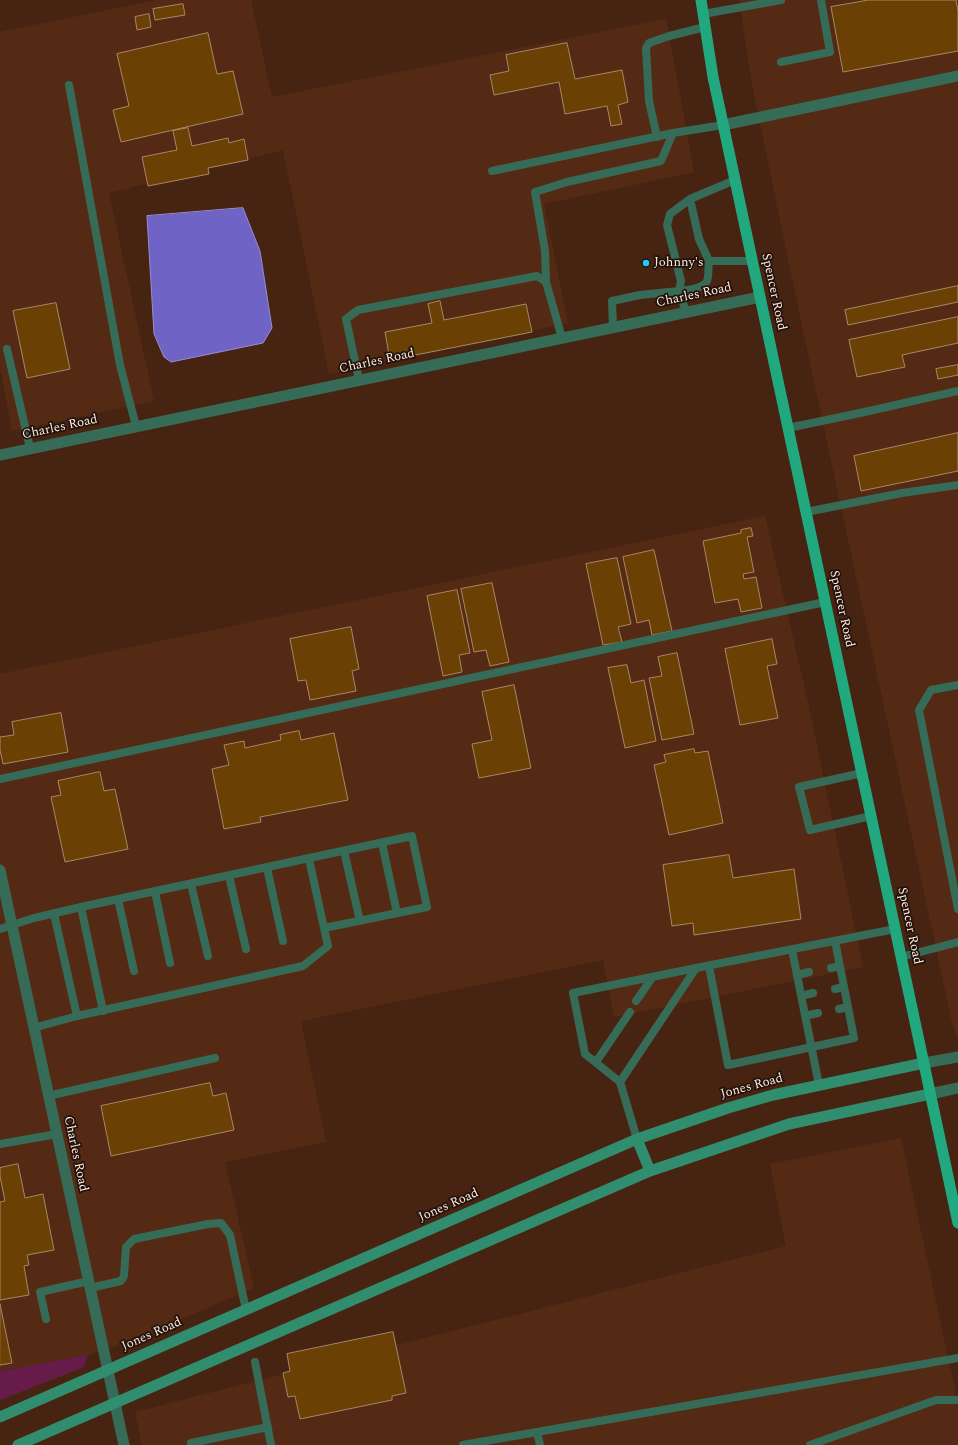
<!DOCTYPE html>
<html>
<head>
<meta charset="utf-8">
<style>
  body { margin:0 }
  canvas { display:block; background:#472412 }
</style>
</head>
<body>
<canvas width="958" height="1445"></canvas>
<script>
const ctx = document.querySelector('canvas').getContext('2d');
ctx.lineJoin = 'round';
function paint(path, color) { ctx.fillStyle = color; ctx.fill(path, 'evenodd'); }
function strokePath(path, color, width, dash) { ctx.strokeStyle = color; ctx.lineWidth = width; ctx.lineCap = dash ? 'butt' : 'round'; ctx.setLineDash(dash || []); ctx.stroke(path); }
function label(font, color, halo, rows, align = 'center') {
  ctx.font = font + ' Spectral,serif'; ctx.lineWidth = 3.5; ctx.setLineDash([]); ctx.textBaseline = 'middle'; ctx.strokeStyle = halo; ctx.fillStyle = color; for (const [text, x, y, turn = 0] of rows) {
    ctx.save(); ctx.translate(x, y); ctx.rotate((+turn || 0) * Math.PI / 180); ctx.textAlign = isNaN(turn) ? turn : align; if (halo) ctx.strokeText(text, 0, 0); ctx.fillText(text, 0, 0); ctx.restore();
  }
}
paint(new Path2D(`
  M156,0H251L272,97L666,19L694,172L544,204L568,323L329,374L283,150L109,193L154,401L12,431L0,367V32Z
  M739,0H958V1041L951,1018L797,302L752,84Z
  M765,516L809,707L863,967L614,1017L603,960L301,1021L326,1142L225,1162L254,1288L127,1342L88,1355L0,1371V674Z
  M901,1138L958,1404V1445H142L135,1412L786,1246L770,1164Z`), '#542a14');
paint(new Path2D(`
  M88,1355L84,1367L0,1400V1371Z`), '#661b4a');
const water = new Path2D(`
  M243,208L260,251L272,328L263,343L171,362L164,357L154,334L147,216Z`);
paint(water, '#7063c6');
strokePath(water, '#9a8cce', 1);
const building = new Path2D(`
  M869,0H956L958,11V51L843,72L831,7Z
  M183,4L185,15L155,20L153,9Z
  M149,14L151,27L137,30L135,17Z
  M208,33L217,74L233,71L243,114L121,142L113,110L129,106L117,54Z
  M567,43L575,79L622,70L628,102L618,105L622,124L611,126L607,106L565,114L559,82L494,95L490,75L509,71L506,55Z
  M188,128L192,146L228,138L229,143L244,139L248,160L208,168L209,174L148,186L142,157L177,150L173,131Z
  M958,286V302L848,325L845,310Z
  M440,301L444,320L526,304L532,332L390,360L385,332L432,323L428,304Z
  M56,303L70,369L27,378L13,311Z
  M958,317V343L902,355L905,367L857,377L849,340Z
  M958,365V375L938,379L936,369Z
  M958,433V471L861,491L854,456Z
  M751,528L753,536L747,537L754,572L743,574L744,579L756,577L762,608L741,612L738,599L715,603L703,541L741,533V530Z
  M654,550L672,631L652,635L649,620L637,623L623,557Z
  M617,558L631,624L618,627L622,642L603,645L586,564Z
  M492,583L509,662L490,666L486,650L474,652L461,589Z
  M457,590L470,653L459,655L462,672L443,676L427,596Z
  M351,627L359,669L352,671L356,691L310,700L306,680L298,681L290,639Z
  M772,639L777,664L767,666L778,718L740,725L725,649Z
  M677,653L694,734L662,740L649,678L662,676L658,657Z
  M627,665L631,683L644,680L656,741L625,748L608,668Z
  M514,685L531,768L479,778L472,744L492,740L482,692Z
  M61,713L68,752L3,764L0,750V737L14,735L12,722Z
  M299,731L301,740L334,733L348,800L260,817L261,822L224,829L212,769L229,765L224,745L244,741L245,748L281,740L280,735Z
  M694,749L695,753L708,751L723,823L669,835L654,765L666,762L664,755Z
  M100,772L104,791L115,789L128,849L65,862L51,797L61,795L58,781Z
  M729,855L733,878L794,869L801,919L694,935L693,923L672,926L663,865Z
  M210,1083L213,1096L226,1093L234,1130L111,1156L101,1106Z
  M18,1164L25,1198L43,1194L54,1250L27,1255L29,1265L24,1266L29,1295L0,1300V1202L5,1201L0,1176V1168Z
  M0,1304L12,1363L0,1365Z
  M393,1332L406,1393L392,1396V1400L300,1419L295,1396L288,1397L283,1373L290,1371L287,1354Z`);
paint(building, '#6b4004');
strokePath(building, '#a88767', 1);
strokePath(new Path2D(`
  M703,14L781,0
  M781,62L830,52L821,0
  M69,85L120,365L136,426
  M657,137L649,101L646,48L649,43L669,36L705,27
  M492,171L673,133
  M735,180L690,199L699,239L709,261H752
  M690,199L670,214L667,225L681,281L679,291C687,290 703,289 707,281C709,276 708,267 709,261
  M546,282L545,251L535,192L567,182L661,161L673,133L723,125
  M613,327L612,301L640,295L679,291L686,312
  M7,349L30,448
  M359,380L346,319L358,310L537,276L546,282L562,338
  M788,428L860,413L958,391
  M806,512L902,493L958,485
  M958,685L931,690L919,710L958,909
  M862,773L799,787L810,830L871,816
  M0,779L825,602
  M382,843L397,913
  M344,851L360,921
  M309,859L324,928
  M267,868L283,941
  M229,876L246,949
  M191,884L208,956
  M155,892L170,963
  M118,899L134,971
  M81,907L103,1011
  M54,914L77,1016
  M0,929L34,918L81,907L412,836L427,907L324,928L328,946L303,966L77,1016L33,1028
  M792,950L819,1085
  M901,957L958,942
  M709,966L728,1065L854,1038L835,941
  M831,968L840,966
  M797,975L809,972
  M835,989L844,987
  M801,996L813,993
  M636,1001L652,978
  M839,1009L848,1007
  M805,1016L818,1013
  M596,1062L630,1012
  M620,1082L585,1054L573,993L696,968
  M48,1096L215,1058
  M637,1139L620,1082L696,968L895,929
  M0,1144L57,1134
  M90,1288L121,1281L124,1276L126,1247L134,1239L208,1224L221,1223L230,1235L246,1310
  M46,1319L40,1292L89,1281
  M255,1362L271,1445
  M537,1432L958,1358
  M191,1443L268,1427
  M463,1445L537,1432L540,1445
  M810,1445L936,1400H958`), '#366c57', 8);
strokePath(new Path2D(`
  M723,125L958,76
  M0,455L760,297
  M0,870L124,1445
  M924,1063L958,1057
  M930,1094L958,1088`), '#366c57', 11);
strokePath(new Path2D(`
  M637,1139L650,1171
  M0,1417L637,1139L728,1108L773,1095L924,1063
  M18,1445L650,1171L789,1124L930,1094`), '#308e6e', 11);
strokePath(new Path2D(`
  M701,0L713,77L958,1223`), '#21a87f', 11);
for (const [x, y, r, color] of [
  [646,263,4,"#23c9fe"]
]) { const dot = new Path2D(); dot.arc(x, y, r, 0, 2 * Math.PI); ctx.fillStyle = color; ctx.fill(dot); strokePath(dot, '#22120a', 1.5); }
label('13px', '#fdeae1', '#22120a', [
  ["Johnny's",654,263]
], 'left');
label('13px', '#fdeae1', '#22120a', [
  ["Spencer Road",773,292,78],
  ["Charles Road",694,296,-12],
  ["Charles Road",377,362,-12],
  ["Charles Road",60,428,-12],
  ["Spencer Road",841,609,78],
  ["Spencer Road",909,926,78],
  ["Jones Road",752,1087,-15],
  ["Charles Road",75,1154,78],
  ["Jones Road",449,1206,-24],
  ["Jones Road",152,1335,-24]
]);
</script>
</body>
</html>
